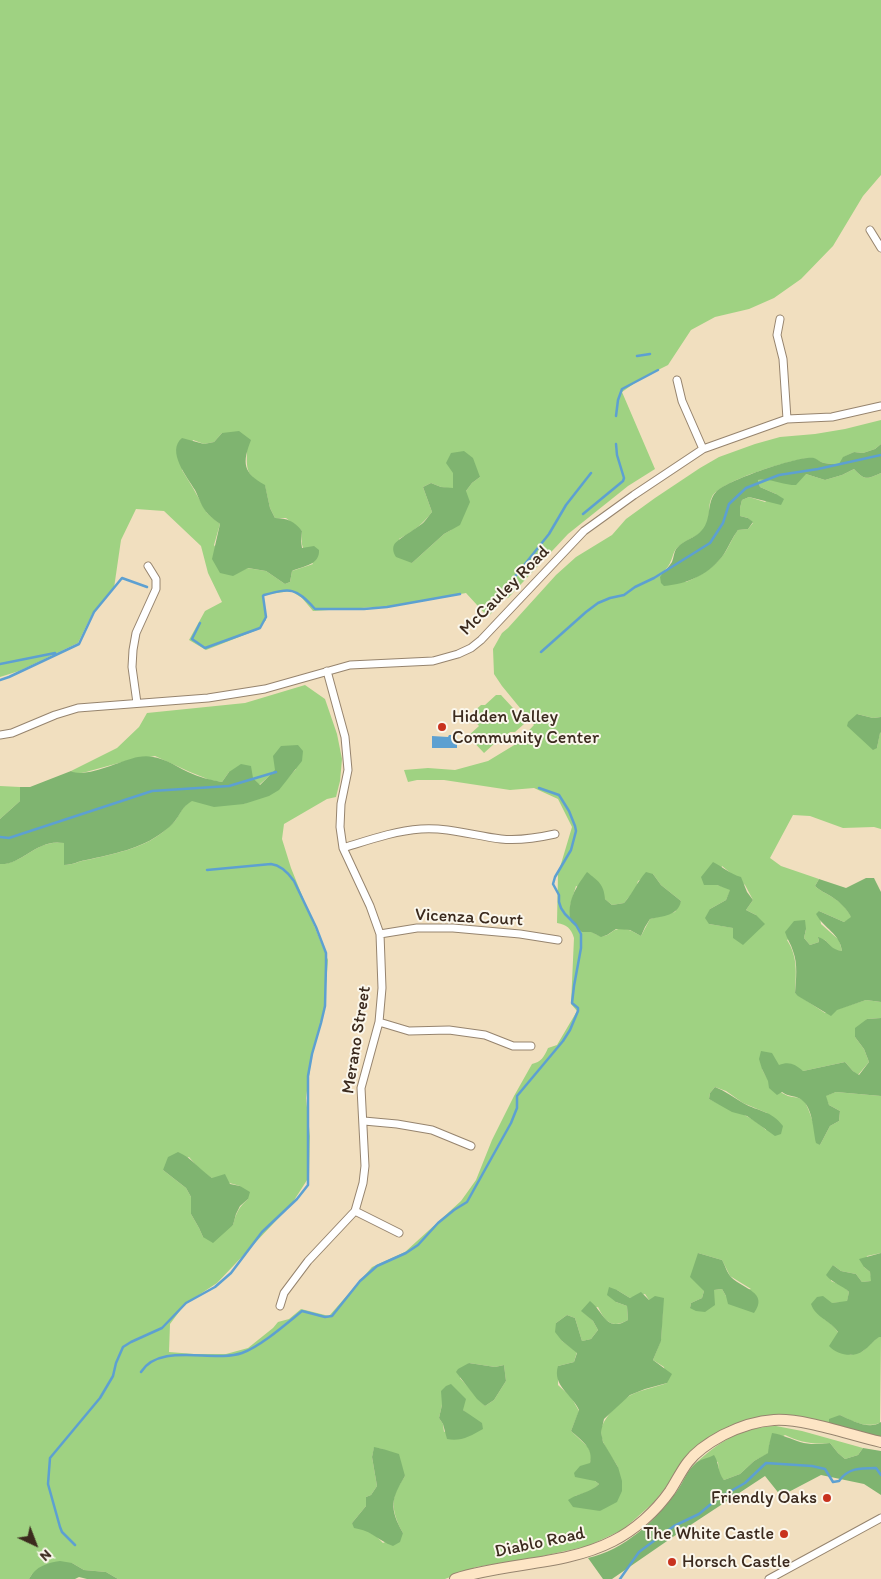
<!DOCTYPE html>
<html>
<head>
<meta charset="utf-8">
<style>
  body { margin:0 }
  #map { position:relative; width:881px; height:1579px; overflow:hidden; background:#f1dfbf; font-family:Itim,sans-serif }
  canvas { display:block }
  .north { position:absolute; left:10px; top:1519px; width:50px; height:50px; -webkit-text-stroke:4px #fbf7ec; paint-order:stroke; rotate:137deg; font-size:14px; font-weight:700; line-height:20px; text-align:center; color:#3b2a1e }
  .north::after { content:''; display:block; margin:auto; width:18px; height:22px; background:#3b2a1e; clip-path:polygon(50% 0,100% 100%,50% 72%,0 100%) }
</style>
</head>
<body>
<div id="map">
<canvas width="881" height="1579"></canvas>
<div class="north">N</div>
</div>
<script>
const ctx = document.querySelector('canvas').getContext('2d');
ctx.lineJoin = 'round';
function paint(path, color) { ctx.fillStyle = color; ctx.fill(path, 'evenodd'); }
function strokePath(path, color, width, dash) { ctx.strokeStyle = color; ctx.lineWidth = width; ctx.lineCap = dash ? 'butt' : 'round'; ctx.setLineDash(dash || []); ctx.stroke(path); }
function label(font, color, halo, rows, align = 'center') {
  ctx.font = font + ' Itim,sans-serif'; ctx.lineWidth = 4; ctx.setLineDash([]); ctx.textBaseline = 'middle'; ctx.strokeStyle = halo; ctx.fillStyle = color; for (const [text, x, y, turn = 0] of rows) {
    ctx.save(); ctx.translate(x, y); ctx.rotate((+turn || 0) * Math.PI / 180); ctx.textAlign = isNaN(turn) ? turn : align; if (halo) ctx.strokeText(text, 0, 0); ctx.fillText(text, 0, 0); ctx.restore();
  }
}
paint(new Path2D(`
  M0,0H881V175L863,196L833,246L801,279L774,298L749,309L715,317L691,330L668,365L642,378L622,392L655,469L628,486L568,534L508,598H505L488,617L466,593L393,606L313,611L302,598L291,591L263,595L266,620L257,630L206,650L189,640L205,611L222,602L208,573L201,546L164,511L136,509L121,540L114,588L92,614L78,643L19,671L0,677ZM222,433L247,452C246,472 248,476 265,486L270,508L275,518H286L302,531C300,547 304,551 313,564L292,571L290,582L285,584L266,571L247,568L233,575L214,545L220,524L207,513L193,488L182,470L193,440L204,444L214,442ZM453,473L480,477L472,483L466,491L451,530L444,534L412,563L399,539C412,532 423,524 432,512L423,487L431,483L441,487L453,489Z
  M881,420V444L875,449L863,453L854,452L844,457L840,464C835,464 829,464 824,463C819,462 816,458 810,458C792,459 719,481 712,497C708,504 710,512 708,520C704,537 688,537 678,547C671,553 674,561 665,570L686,582C700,576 714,568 724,554C729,547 732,538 738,530L748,529L753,523L748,518L740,516V508L742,500L749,497L765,502L776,494L760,487L758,480L806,474L825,480L842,475L854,469C865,481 867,479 881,473V717L873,718L857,714L877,748L880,732H881V829L874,827L843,828L810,816L793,815L770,858L781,866L819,879L815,886C820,891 826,893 832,897C841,902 847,909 852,918L844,922L819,911L821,924L839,940L842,951L834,950L825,940L818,938L819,942L810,945L804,938L806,929L787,940C798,957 796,973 795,993L825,1013L866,1000L881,1002V1018L867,1019L855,1037L864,1049L869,1062L858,1075L853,1071L845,1062L803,1071L779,1065L762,1069C767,1080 775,1090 786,1095C791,1098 799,1096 804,1101C809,1107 817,1135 820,1145L830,1126L839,1121L840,1111L829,1105L825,1096L836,1092L881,1096V1253L867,1256L864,1267L870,1272L872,1281L862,1282L856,1274L841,1271L833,1265L831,1281L843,1286L849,1292L847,1302L832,1303L824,1319C839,1328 842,1340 850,1355L863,1351L879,1336L881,1337L880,1423C865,1428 854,1422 840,1415L829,1424L778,1415L692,1451L678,1467L669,1483L654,1502L634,1520L622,1530L588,1546L538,1557L476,1567L445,1579H118L106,1572L84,1570L72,1563L32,1574L29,1579H0V864C23,865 36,839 64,843V865C74,865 78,861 87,860C113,854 142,849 163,832C167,828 172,825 175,821C182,811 181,808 192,800L231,804H244L287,779L296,769L276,770L259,785L253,778L229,772L222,782L210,780L190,772L155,756L126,761L86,772L76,774L71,771L117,748L139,727L147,713L245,703L305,685L325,699L337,734L342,759L340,781L336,797L327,799L284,824L282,839L291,868L328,960L324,1010L312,1055L306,1098L310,1136L309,1177L291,1205L217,1283L185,1304L170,1324L169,1352L194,1354H226L248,1348L273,1328L278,1322L289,1319L301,1309L329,1316L372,1267L405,1252L461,1201L476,1180L492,1140L514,1096L532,1064C541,1062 544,1057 548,1048L557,1045L577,1011L571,1004L574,938C571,928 567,925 557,923L558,874L572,827L558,799L534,788L510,790L444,780H417L408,782L404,770L428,768L455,770L488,761L516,744L534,725L502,686L494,674L493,649L502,633L508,628L556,575L576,557L612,535L626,519L655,498L700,468L719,457L755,444L780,437L815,434L845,429ZM722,866L745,885L753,900L746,910L756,915L734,928L709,924L710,909L726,900L731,889L717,885ZM653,874L661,885L681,901L675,912L650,919L641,936C634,932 625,926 615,930C611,932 607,937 601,936C590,935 577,915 570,906L576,886L605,899L612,905L624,903L636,888L638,881ZM715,1087L726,1091L743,1103L767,1113L766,1130C750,1114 728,1109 709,1099L710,1093ZM189,1157L201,1171L212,1178L240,1186L248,1199C239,1207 236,1213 233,1225L203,1237L199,1228L191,1214V1197L186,1188L163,1170ZM698,1253L722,1260L730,1276L751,1289L726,1296L722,1289L714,1290L690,1308L691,1303L702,1298L704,1291ZM617,1290L630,1298L645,1294L649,1300L663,1304L661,1340L653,1360L664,1367L667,1383C656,1387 644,1389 633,1394C622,1399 601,1419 601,1432C601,1444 612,1457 618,1467L600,1511L575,1496L591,1491L599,1484L595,1481L590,1463L592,1456L588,1447L571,1431L579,1411L571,1397L558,1385V1366L574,1362L577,1352L562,1341L556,1323L567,1315L575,1318L582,1341L591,1339L598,1330L593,1321L582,1311L598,1307C605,1322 612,1329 628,1320L627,1306L616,1302ZM469,1363L495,1367L504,1365L506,1381L494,1400L485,1406L460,1378ZM442,1405L463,1410L469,1415L444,1432L443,1424L439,1418ZM374,1448L383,1449L405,1476C402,1481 397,1488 395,1494C391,1507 396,1521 403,1533L383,1543L376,1536L352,1523L366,1506V1497L371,1495L377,1486L372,1457Z
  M496,695H501L524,720V724L515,732H510L499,743H495L484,753L468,736L479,726L472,718V713L481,705H485Z
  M0,786L20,787V801L0,819Z
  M776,1426L802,1431L863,1448L858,1455L845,1459L838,1453L830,1443C813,1445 800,1442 785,1435L769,1444V1453L754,1461L740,1474L724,1480L719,1474L718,1462L706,1459L698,1461C722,1440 743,1427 776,1426Z`), '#9fd282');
paint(new Path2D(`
  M239,431L251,440C242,463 243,473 265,485L270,508L275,518C287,518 294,521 302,531L301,541L302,548L314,546L319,550C320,565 303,566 292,571L290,582L285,584L266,571L248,568L233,576L220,573L212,559L220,524C216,521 212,518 208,514C202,508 199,498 195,490C187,477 166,451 182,438L204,444L214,442L222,433Z
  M881,444V473C867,479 865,481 854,469L842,475L825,480L806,474L796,485C783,485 771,478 758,480L760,487L776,494L784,499L781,505L749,497L742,500L740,508V516L748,518L753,522L748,529L738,530C732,538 729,546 724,554C710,574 688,584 664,586L661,583L660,577C663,572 669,567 672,562C674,557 674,551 677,548C684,539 695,539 702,530C712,519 706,503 716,492C725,481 800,455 814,458C817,459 820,462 824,463C829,464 835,464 839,464L843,457L854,452L863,453L875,449Z
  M464,451L473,458L480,477L472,483L466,491L470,502L460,525L444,534L412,563L396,557C394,554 392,549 394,545C397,539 418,528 424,522C427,519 429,515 432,512L423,487L431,483L441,487L453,488V473L446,463L451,453Z
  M857,714L873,718L881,717V732L880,733L877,748L873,750L847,726L848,722Z
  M298,745L303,751L302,761L279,790L269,796L244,804L214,807L192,801C181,808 182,812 175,821C172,825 167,829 163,832C141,849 113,854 86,860C78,861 73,865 64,865V843C37,838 23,865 0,864V819L20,801V787H30L71,771C86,779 121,760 138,757C157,753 172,764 188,772C199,777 210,780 222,782L229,772L241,764L251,766L253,778L260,785L275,770L273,756L281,746Z
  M713,862C723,867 730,874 741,877L747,892L753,900L746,910L756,915L765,924L743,945L733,938V928L709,924L705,918L710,909L726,900L730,890L717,885H704L701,877Z
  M587,872C598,881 604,884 605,899L612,905L624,903C633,893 637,882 646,872L653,874L661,885L681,901C678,916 663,916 650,919L645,927L641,936L630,930L616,929L607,935L601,937L591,932H582L571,922C566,902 576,887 587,872Z
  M866,878H874L881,892V1002L866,1000L837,1010L831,1016L798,996L795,993C796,979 798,964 793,951C791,944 787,939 785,932L794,921L805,920L806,929L804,938L810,945L819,942L818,937C831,941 828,949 842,951C839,932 825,930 816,914L819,911L844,922L851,917C847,909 840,902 832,897C826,893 820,891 815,886L819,879L846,888Z
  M881,1018V1096L836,1092L826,1096L829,1105L840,1111L839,1121L830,1126L820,1145L816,1143C813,1130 813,1110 803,1101C797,1095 788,1097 782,1092L777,1095L769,1088L768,1081L762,1069L759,1059L761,1051L772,1053L779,1065C789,1061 795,1064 803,1071L845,1062L853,1071L859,1075L869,1062L864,1049L855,1037V1028L867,1019Z
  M715,1087C725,1091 733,1097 743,1103C759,1112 771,1110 783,1126L781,1134L775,1136L747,1116L732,1112L709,1099L710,1093Z
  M178,1152C192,1158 199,1169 212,1178L225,1174L230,1184L240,1186L250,1192L248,1199L240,1206L236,1214L233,1225L213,1243L203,1237L199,1228L191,1214V1197L186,1188L163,1170L168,1157Z
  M698,1253L722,1260C725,1265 727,1273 731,1277C743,1289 769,1292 754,1313L728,1304L726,1296L722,1289L714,1290L715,1305L705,1312L696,1311L690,1308L691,1303L702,1298L704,1291L690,1277Z
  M881,1253V1337H879C873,1341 869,1347 863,1351C853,1358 837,1355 829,1346L838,1332C831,1321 815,1317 811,1304L817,1297L823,1296L832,1303L847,1301L849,1292C842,1285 832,1283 826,1275L833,1265L841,1271L856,1274L862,1282L871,1281L870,1272L864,1267L859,1259Z
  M609,1287L617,1290L630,1298L641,1292L649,1300L655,1296L664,1298L661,1341L653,1360L672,1374L667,1383L645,1389L630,1395L604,1419L601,1432L603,1442L618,1467L622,1481V1491L617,1502L600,1511L573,1507L568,1500C578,1493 590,1493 599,1484L595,1481L575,1477L574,1473L580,1466L590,1463C594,1448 581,1440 571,1431L579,1410C572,1394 552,1386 558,1366L574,1362L577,1353L562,1341L555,1332L556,1323L567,1315L575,1318L582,1341L591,1339L598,1330L593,1321L581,1311L590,1301C604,1312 606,1333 628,1320L627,1306L616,1302L607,1295Z
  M469,1363L495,1367L504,1365L506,1381L494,1400L485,1406L477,1399L456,1372L458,1369Z
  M451,1384L466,1399L463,1410L482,1423L483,1429C471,1436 460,1442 447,1439L443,1424L439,1418L442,1405L441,1391L446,1386Z
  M840,1415C853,1421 869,1430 881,1422V1437L829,1424V1419Z
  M772,1433C784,1435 790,1439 800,1442C810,1445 820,1444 830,1443L838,1453L845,1459L858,1455L863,1448L881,1451V1495L864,1484L821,1475L781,1496L765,1476L683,1530L612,1579H603L588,1558C624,1550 656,1521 677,1491C684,1481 687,1470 697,1462C701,1459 709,1458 714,1455C720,1465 717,1471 724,1480L740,1474L754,1461L768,1453L769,1445Z
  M374,1447L383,1449L399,1454L405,1476C391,1499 389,1508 403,1533L400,1542L393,1546C377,1540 373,1531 354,1528L352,1523L366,1506V1497L371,1495L377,1486L372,1457Z
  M60,1561L72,1563L84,1570L106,1572L118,1579H87L79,1577L75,1579H29C36,1566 47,1563 60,1561Z`), '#7fb470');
paint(new Path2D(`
  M449,735H457V748H432V736L448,737Z`), '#5da0d1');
strokePath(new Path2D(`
  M637,356L650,354
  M616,416L618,400L622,389L658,370
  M583,514L623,481L624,478L617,455L616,444
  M513,579L549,534L566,505L591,473
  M200,623L192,639L205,648L260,628L266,617L263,596L264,595C291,588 295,587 315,609H364L387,607L460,594
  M541,652L586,612L598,603L610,598L624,595L635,587L654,578L710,543L723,523L729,504L746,488L779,475L818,469L881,455
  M0,664L55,653
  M0,680L9,677L79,644L94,612L122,578L147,587
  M0,837L9,838L152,791L229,786L276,772
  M141,1372C160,1342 213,1363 242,1353C261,1346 286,1324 302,1311L325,1317L332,1316L360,1281L377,1266L406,1253L418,1245L438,1223L454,1210L467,1202L511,1123L517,1108V1096L563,1041L570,1030L578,1011V1008L572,1003L574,986L581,948V934L576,925L565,914L561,908L559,902V895L553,884L555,877L571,850L576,831L575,826L569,811L559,795L539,788
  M75,1545L62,1532L60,1527L48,1484L50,1458L100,1398L113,1376L116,1363L123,1347L131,1342L162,1328L186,1303L215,1287L231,1273L262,1232L297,1199L308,1185V1076L312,1054L321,1023L325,1006L326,964V953L316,927L294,881C289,874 281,865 271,864L207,870
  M620,1579L639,1552L674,1526L699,1514L717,1499L745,1483L766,1463L812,1466L825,1469L833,1482L839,1481C848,1468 860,1468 876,1468L881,1475`), '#5da0d1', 2.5);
const street = new Path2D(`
  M870,230L881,248
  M780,319L777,335L783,359L787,419
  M677,380L682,401L703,449
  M137,703L132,667L133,650L136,633L156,589V579L148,566
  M0,735L12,733L55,715L78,708L208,698L265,689L350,665L433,661L458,654L471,648L481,640L584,531L634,495L703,449L787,419L832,417L881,406
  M343,848C369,840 394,831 421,829C448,827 475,836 501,839C519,841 537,838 555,834
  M380,934L417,928H453L520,934L558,940
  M379,1022L409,1031L449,1030L485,1035L513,1046H531
  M364,1121L397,1124L432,1130L471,1146
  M355,1211L399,1233
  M280,1306L284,1293L308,1261L355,1211L363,1183L365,1166L361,1088L379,1022L382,988L380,934L370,906L343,848L340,827L341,804L348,770L345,737L327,671
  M769,1579L881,1518`);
const secondary = new Path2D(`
  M455,1579C507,1562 564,1566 613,1541C635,1530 656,1511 670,1491C676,1482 681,1471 688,1462C697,1450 710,1442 723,1435C739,1427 756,1421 774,1420C804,1418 850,1435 881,1442`);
strokePath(street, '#96846e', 9);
strokePath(secondary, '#96846e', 12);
strokePath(street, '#fff', 7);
strokePath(secondary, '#fde5c5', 10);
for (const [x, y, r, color] of [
  [442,727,5,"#c8321e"],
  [827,1498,5,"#c8321e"],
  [784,1534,5,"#c8321e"],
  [672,1562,5,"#c8321e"]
]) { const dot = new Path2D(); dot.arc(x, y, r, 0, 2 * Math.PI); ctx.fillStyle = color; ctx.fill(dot); strokePath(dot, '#fbf7ec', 2); }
label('18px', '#3b2a1e', '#fbf7ec', [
  ["McCauley Road",505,591,-45],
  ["Vicenza Court",469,918,3],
  ["Merano Street",357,1040,-81],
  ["Diablo Road",540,1543,-12]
]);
label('18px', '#3b2a1e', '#fbf7ec', [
  ["Hidden Valley",452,717],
  ["Community Center",452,738],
  ["Friendly Oaks",817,1498,"right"],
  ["The White Castle",774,1534,"right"],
  ["Horsch Castle",682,1562]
], 'left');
</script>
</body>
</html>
